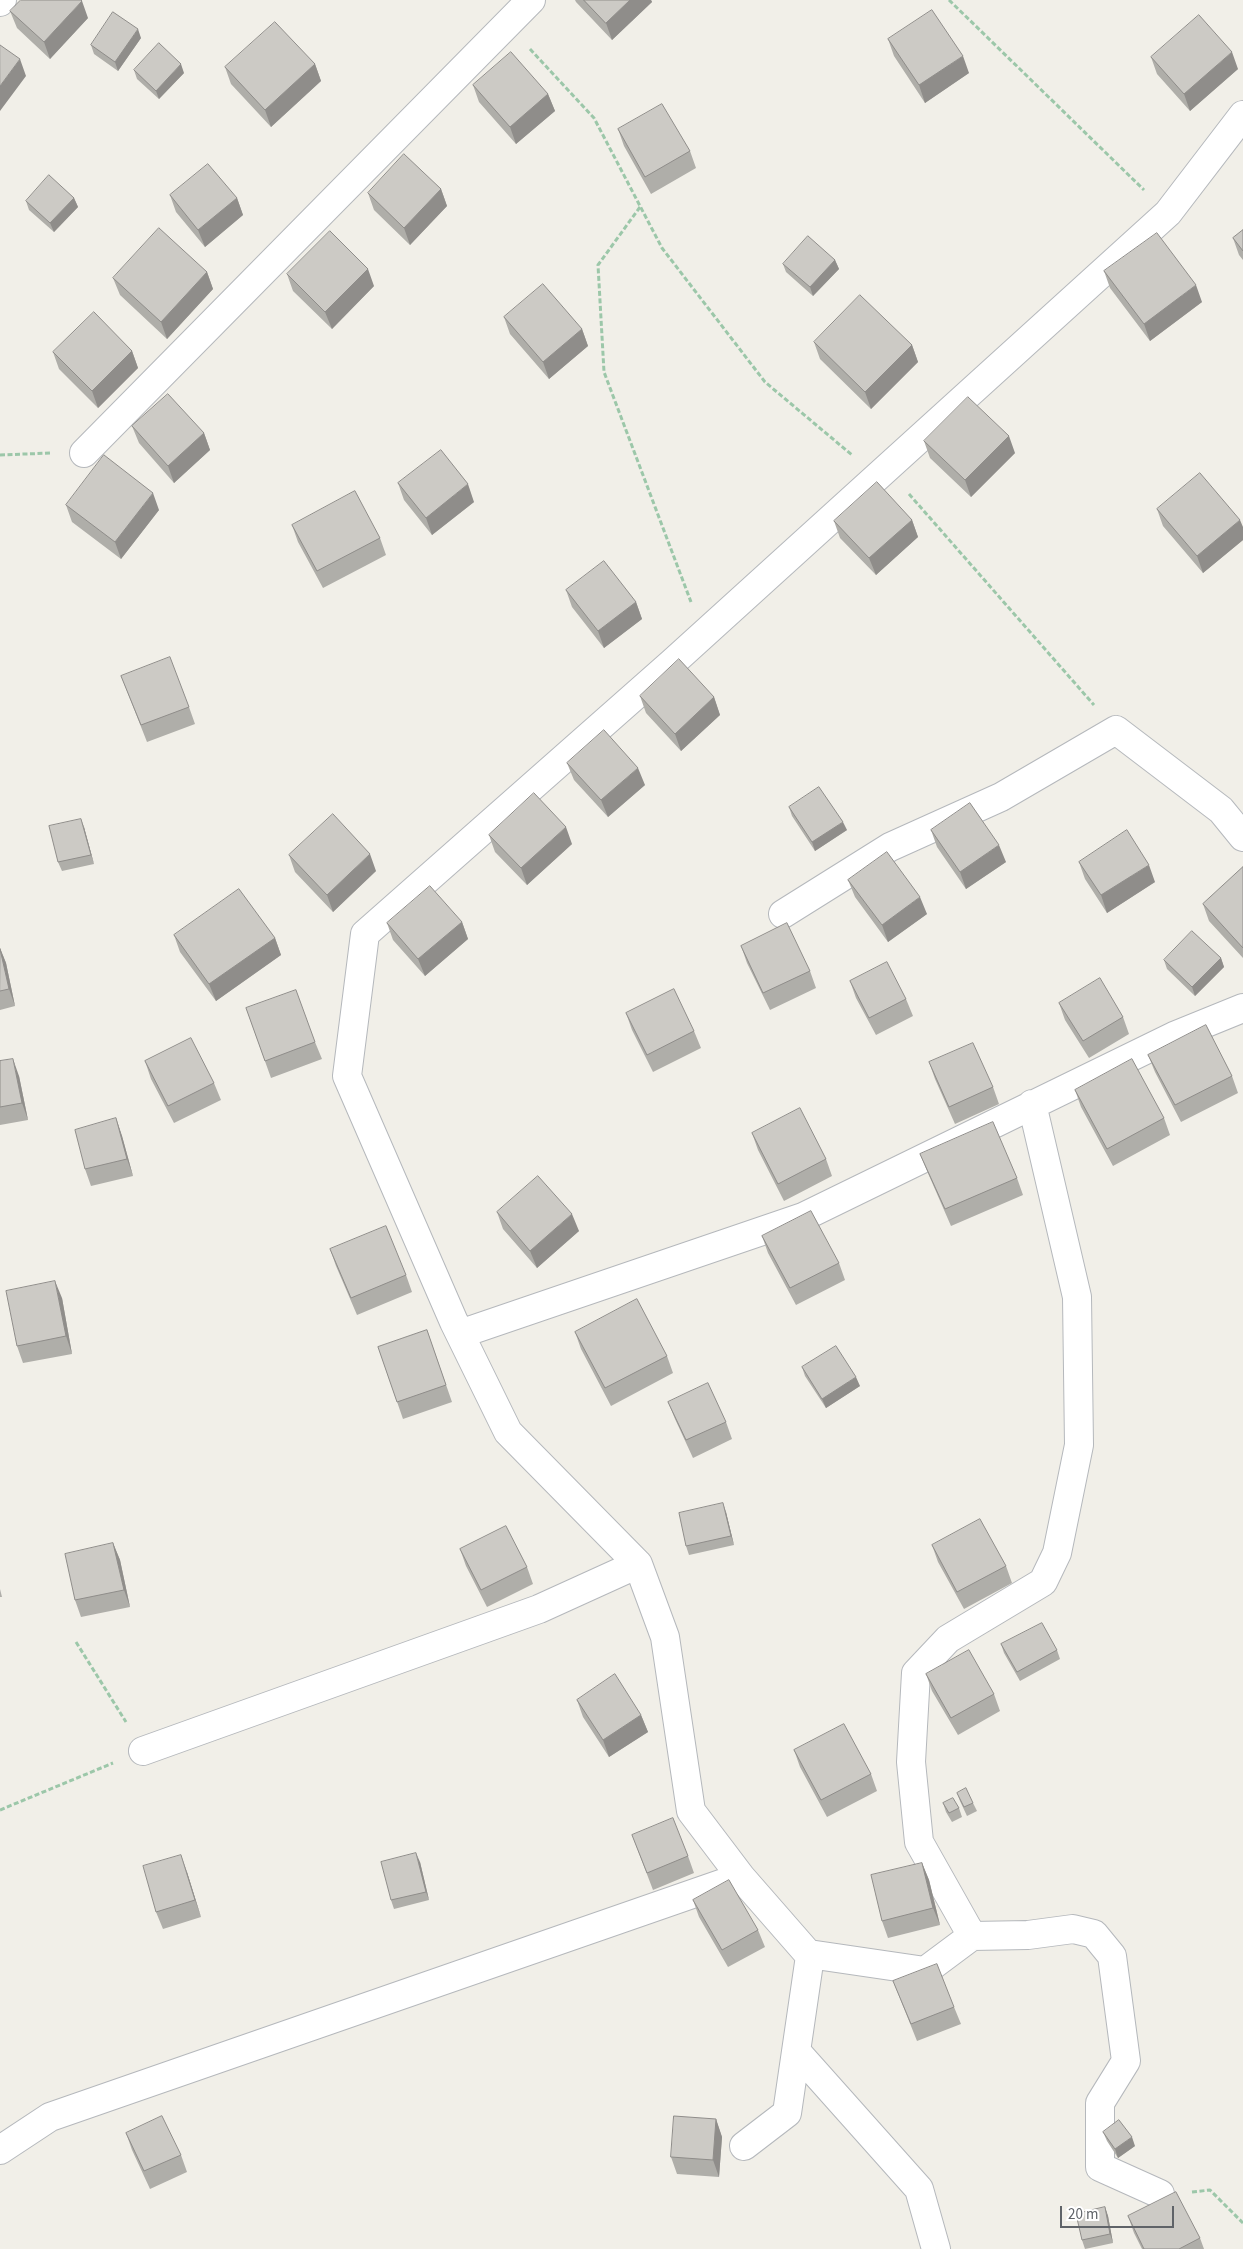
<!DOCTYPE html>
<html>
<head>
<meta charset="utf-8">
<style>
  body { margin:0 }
  #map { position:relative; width:1243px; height:2249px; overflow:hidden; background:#f1efe8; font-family:"Source Sans 3",sans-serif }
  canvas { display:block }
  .scale { position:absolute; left:1060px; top:2206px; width:114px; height:22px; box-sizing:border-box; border:2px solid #5f6368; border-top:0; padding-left:6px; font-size:15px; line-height:18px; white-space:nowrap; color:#5f6368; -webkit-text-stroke:4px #fff; paint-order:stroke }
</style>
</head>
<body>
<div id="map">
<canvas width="1243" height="2249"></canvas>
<div class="scale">20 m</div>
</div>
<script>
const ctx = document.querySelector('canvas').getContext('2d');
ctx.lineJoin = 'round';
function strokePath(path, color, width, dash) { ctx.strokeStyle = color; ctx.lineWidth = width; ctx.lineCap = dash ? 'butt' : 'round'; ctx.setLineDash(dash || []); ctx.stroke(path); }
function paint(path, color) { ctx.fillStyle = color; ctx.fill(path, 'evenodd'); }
const minor = new Path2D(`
  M0,2L2,0
  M84,453L531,0
  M783,914L890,847L1001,797L1116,730L1221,810L1243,837
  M460,1334L803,1217L1174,1036L1243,1008
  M143,1751L539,1609L638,1564
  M741,1877L691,1811L665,1637L638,1564L508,1432L454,1322L347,1076L365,934L672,663L1168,213L1243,115
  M972,1936L919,1842L911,1762L916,1673L948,1639L1043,1582L1057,1553L1079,1445L1077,1297L1032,1104
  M809,1954L925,1971L972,1936L1028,1935L1073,1929L1094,1934L1112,1956L1126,2061L1100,2103V2167L1160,2194
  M796,2051L919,2189L936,2249
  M0,2150L50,2117L741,1877L810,1956L787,2113L744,2146`);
strokePath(minor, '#b5b8bc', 30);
strokePath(new Path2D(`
  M949,0L1144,190
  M530,49L594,118L662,248L765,382L852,455
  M640,207L598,265L604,372L691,602
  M0,455L51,453
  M909,494L1094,705
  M76,1642L126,1722
  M0,1810L113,1763
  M1192,2192L1210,2190L1243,2223`), '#9cc7a9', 3, [5, 2.5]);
strokePath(minor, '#fff', 28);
paint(new Path2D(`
  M575,0H651L652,2L612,40L576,2Z
  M10,11L88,18L50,59L17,28Z
  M141,38L118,71L94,54L91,45Z
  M888,39L969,73L925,103L894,56Z
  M1151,57L1238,69L1190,111L1157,74Z
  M315,64L321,81L271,127L231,84L225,67Z
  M134,70L184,73L159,99L137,79Z
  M473,85L548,94L555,111L516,144L479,102Z
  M618,129L690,151L696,168L651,194L624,146Z
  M441,189L447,206L410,245L374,210L368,193Z
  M170,195L237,198L243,215L205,247L176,212Z
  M74,198L78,207L54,232L29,210L26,201Z
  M1243,230V260L1239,255L1233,238Z
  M835,260L839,269L813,296L786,272L783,264Z
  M1104,271L1202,302L1150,341L1110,288Z
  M207,272L213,289L167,339L120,295L113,278Z
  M287,274L374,286L332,329L293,291Z
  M504,317L582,329L588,346L549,379L510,334Z
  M814,342L912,345L918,362L871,409L820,359Z
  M132,351L138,368L98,408L59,369L53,352Z
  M132,426L204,433L210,450L174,483L139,443Z
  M924,441L1015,453L971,497L930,458Z
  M398,483L474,502L432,535L404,500Z
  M66,505L159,510L121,559L72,522Z
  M1157,509L1243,527V540L1203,573L1163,526Z
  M912,520L918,537L876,575L840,538L834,521Z
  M292,525L380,538L386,555L323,588L298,542Z
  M566,590L636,602L642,619L604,648L572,607Z
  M121,676L189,707L195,724L147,742Z
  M640,696L714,697L720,715L681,751L646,713Z
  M567,763L645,785L608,817L574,780Z
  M789,807L847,830L815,851L792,816Z
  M84,827L94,864L62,871L58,862Z
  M931,830L1006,862L966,889L937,847Z
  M489,835L572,844L527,885L495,852Z
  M289,855L376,871L333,912L295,872Z
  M1079,862L1155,882L1107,913L1085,879Z
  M1243,867V958L1209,921L1203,904Z
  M848,880L927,914L888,942L855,897Z
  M462,922L468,939L425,976L393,940L387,923Z
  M174,935L275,938L281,955L216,1001L180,952Z
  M741,946L810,971L816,988L770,1010L747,963Z
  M0,948L6,963L15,1006L0,1010Z
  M1221,958L1224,967L1195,996L1167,969L1164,960Z
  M850,981L906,999L913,1016L876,1035L856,998Z
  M1059,1003L1123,1017L1129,1034L1089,1058L1065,1020Z
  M246,1008L315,1042L322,1059L271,1078Z
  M626,1013L694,1031L701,1048L653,1072L632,1030Z
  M1148,1055L1232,1076L1238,1093L1181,1122L1155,1072Z
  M0,1061L19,1076L28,1120L0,1125Z
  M145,1061L214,1083L221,1100L174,1123L151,1079Z
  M929,1062L993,1087L999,1104L955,1124L935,1079Z
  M1075,1090L1164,1118L1170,1135L1113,1166L1081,1107Z
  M116,1118L122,1136L133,1176L91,1186L85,1169Z
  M752,1133L826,1159L832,1176L784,1201L758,1150Z
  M920,1154L1017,1178L1023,1195L951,1226L927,1171Z
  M497,1212L579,1231L537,1268L503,1229Z
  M762,1236L839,1263L845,1280L796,1305L768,1253Z
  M330,1249L406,1275L412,1292L357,1315L336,1266Z
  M62,1298L72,1354L23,1363L17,1346Z
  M427,1330L452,1402L403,1419L378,1347Z
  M575,1332L667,1356L673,1373L611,1406L581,1349Z
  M802,1367L860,1386L826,1408L805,1376Z
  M668,1402L726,1422L732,1439L693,1458L675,1419Z
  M726,1512L734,1545L689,1555L686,1546Z
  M113,1543L120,1560L130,1607L81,1617L75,1600Z
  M932,1545L1006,1566L1012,1583L964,1609L938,1562Z
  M460,1549L527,1567L533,1584L487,1607L466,1566Z
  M0,1589L2,1597H0Z
  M1001,1644L1057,1650L1060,1659L1020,1681L1004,1653Z
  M926,1674L994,1694L1000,1711L958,1735L932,1691Z
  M577,1700L641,1715L648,1732L609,1757L583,1717Z
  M794,1750L871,1774L877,1791L827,1817L800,1767Z
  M957,1793L973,1803L977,1811L967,1816L960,1801Z
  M943,1803L959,1808L962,1817L952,1822L946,1812Z
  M632,1835L688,1856L694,1873L653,1890Z
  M420,1862L429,1900L394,1909L391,1900Z
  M922,1863L929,1880L940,1925L888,1938L882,1921Z
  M187,1872L201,1917L163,1929L156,1912Z
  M693,1900L758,1930L765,1947L728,1967L699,1917Z
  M893,1981L954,2007L961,2024L917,2041Z
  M716,2119L722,2137L719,2177L677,2174L671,2157Z
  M1103,2132L1135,2146L1118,2158L1107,2141Z
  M126,2133L181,2155L187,2172L150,2189L132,2150Z
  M1105,2207L1108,2216L1113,2243L1085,2249L1082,2240Z
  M1128,2216L1200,2238L1204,2249H1142L1134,2233Z`), '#afaea9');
paint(new Path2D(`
  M630,0H651L652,2L612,40L606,23Z
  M82,1L88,18L50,59L44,42Z
  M138,29L141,38L118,71L115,62Z
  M1232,52L1238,69L1190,111L1184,94Z
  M963,56L969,73L925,103L919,85Z
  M20,59L26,76L0,111V86Z
  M181,64L184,73L159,99L156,91Z
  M315,64L321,81L271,127L265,110Z
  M548,94L555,111L516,144L510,127Z
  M441,189L447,206L410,245L404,228Z
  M74,198L78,207L54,232L50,223Z
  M237,198L243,215L205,247L198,230Z
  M835,260L839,269L813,296L810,287Z
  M368,269L374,286L332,329L325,312Z
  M207,272L213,289L167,339L161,322Z
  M1196,285L1202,302L1150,341L1144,324Z
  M582,329L588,346L549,379L543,362Z
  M912,345L918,362L871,409L865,392Z
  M132,351L138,368L98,408L92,391Z
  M204,433L210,450L174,483L168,466Z
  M1009,436L1015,453L971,497L965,480Z
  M468,484L474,502L432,535L426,518Z
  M153,493L159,510L121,559L115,542Z
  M912,520L918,537L876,575L869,558Z
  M1240,520L1243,527V540L1203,573L1197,556Z
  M636,602L642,619L604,648L598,631Z
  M714,697L720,715L681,751L675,734Z
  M638,768L645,785L608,817L601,800Z
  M81,819L84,827L94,864L91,855Z
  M843,822L847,830L815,851L812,842Z
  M566,827L572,844L527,885L521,868Z
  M999,845L1006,862L966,889L960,872Z
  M370,854L376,871L333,912L327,895Z
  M1149,865L1155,882L1107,913L1101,895Z
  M920,897L927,914L888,942L882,925Z
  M462,922L468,939L425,976L418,959Z
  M275,938L281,955L216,1001L209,984Z
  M0,948L6,963L15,1006L9,989Z
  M1221,958L1224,967L1195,996L1192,987Z
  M13,1059L19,1076L28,1120L22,1103Z
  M116,1118L122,1136L133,1176L127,1159Z
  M572,1214L579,1231L537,1268L530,1251Z
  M55,1281L62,1298L72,1354L66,1336Z
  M856,1377L860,1386L826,1408L822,1399Z
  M723,1503L726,1512L734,1545L731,1536Z
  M113,1543L120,1560L130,1607L124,1590Z
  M641,1715L648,1732L609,1757L603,1740Z
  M416,1853L420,1862L429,1900L426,1892Z
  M181,1855L187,1872L201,1917L195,1900Z
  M922,1863L929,1880L940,1925L933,1908Z
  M716,2119L722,2137L719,2177L713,2160Z
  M1132,2137L1135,2146L1118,2158L1115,2149Z
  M1105,2207L1108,2216L1113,2243L1110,2234Z`), '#8f8d8a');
const building = new Path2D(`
  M21,0H81L82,1L44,42L10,11Z
  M584,0H630L606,23Z
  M932,10L963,56L919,85L888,39Z
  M113,12L138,29L115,62L91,45Z
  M1199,15L1232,52L1184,94L1151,57Z
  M275,22L315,64L265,110L225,67Z
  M159,43L181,64L156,91L134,70Z
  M0,45L20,59L0,86Z
  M511,52L548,94L510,127L473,85Z
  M662,104L690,151L645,177L618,129Z
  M404,154L441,189L404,228L368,193Z
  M208,164L237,198L198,230L170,195Z
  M49,175L74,198L50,223L26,201Z
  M159,228L207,272L161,322L113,278Z
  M1243,230V251L1233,238Z
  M330,231L368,269L325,312L287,274Z
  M1157,233L1196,285L1144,324L1104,271Z
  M808,236L835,260L810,287L783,264Z
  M543,284L582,329L543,362L504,317Z
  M860,295L912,345L865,392L814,342Z
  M94,312L132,351L92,391L53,352Z
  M168,394L204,433L168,466L132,426Z
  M968,397L1009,436L965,480L924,441Z
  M441,450L468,484L426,518L398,483Z
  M104,455L153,493L115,542L66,505Z
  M1200,473L1240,520L1197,556L1157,509Z
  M877,482L912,520L869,558L834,521Z
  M355,491L380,538L317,571L292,525Z
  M604,561L636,602L598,631L566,590Z
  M170,657L189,707L141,725L121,676Z
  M679,659L714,697L675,734L640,696Z
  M604,730L638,768L601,800L567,763Z
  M819,787L843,822L812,842L789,807Z
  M534,793L566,827L521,868L489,835Z
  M970,803L999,845L960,872L931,830Z
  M333,814L370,854L327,895L289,855Z
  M81,819L91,855L58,862L49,826Z
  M1127,830L1149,865L1101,895L1079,862Z
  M887,852L920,897L882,925L848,880Z
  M1243,867V948L1203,904Z
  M430,886L462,922L418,959L387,923Z
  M239,889L275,938L209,984L174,935Z
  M787,923L810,971L763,993L741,946Z
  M1192,931L1221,958L1192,987L1164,960Z
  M0,949L9,989L0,991Z
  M887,962L906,999L869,1018L850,981Z
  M1100,978L1123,1017L1083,1041L1059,1003Z
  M674,989L694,1031L647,1055L626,1013Z
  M296,990L315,1042L265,1061L246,1008Z
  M1206,1025L1232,1076L1175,1105L1148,1055Z
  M191,1038L214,1083L168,1106L145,1061Z
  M973,1043L993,1087L949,1107L929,1062Z
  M13,1059L22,1103L0,1107V1061Z
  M1132,1059L1164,1118L1107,1149L1075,1090Z
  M800,1108L826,1159L778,1184L752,1133Z
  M116,1118L127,1159L85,1169L75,1130Z
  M993,1122L1017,1178L945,1209L920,1154Z
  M538,1176L572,1214L530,1251L497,1212Z
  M811,1211L839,1263L790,1288L762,1236Z
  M386,1226L406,1275L351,1298L330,1249Z
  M55,1281L66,1336L17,1346L6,1291Z
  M637,1299L667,1356L605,1388L575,1332Z
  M427,1330L446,1385L397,1402L378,1347Z
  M836,1346L856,1377L822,1399L802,1367Z
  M708,1383L726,1422L686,1440L668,1402Z
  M723,1503L731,1536L686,1546L679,1513Z
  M980,1519L1006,1566L957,1592L932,1545Z
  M506,1526L527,1567L481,1590L460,1549Z
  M113,1543L124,1590L75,1600L65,1554Z
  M1042,1623L1057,1650L1017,1672L1001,1644Z
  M969,1650L994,1694L951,1718L926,1674Z
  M615,1674L641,1715L603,1740L577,1700Z
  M844,1724L871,1774L821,1800L794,1750Z
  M966,1788L973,1803L964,1807L957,1793Z
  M953,1798L959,1808L949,1813L943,1803Z
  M673,1818L688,1856L647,1873L632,1835Z
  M416,1853L426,1892L391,1900L381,1862Z
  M181,1855L195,1900L156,1912L143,1866Z
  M922,1863L933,1908L882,1921L871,1875Z
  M729,1880L758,1930L722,1950L693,1900Z
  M937,1964L954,2007L911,2024L893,1981Z
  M162,2116L181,2155L144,2171L126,2133Z
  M674,2116L716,2119L713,2160L671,2157Z
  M1119,2120L1132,2137L1115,2149L1103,2132Z
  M1176,2192L1200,2238L1179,2249H1144L1128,2216Z
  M1105,2207L1110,2234L1082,2240L1076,2214Z`);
paint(building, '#cccac5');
strokePath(building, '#8f8d8a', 1);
</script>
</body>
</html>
